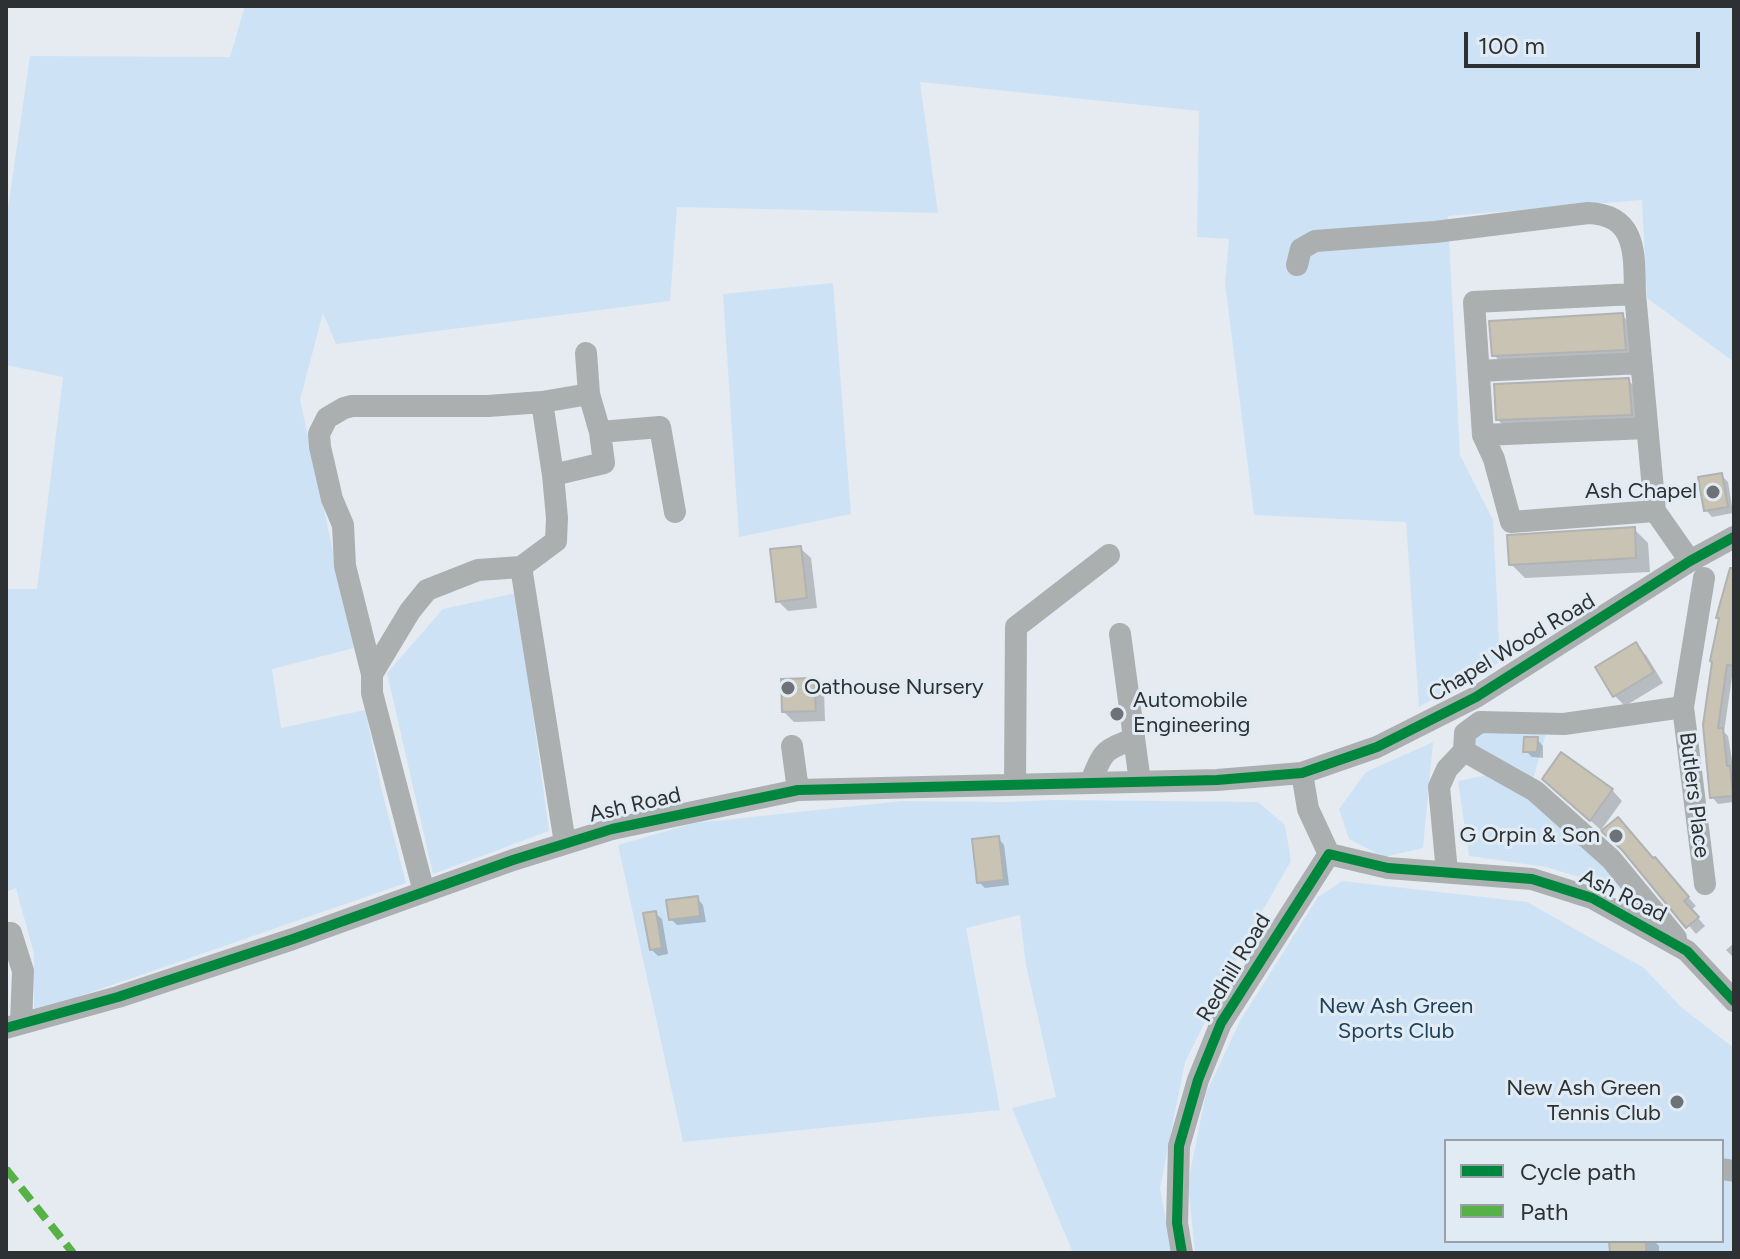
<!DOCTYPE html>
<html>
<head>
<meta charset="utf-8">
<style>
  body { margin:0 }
  #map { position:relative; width:1740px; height:1259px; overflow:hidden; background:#e5ebf0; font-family:Figtree,sans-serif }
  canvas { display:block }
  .frame { position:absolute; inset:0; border:8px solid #2d3134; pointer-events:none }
  .legend { position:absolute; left:1444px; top:1139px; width:280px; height:104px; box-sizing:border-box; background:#e1ebf4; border:2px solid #99a1a7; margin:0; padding:10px 14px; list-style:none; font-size:24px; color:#2d3134 }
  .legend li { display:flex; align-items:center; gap:16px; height:40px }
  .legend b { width:40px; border:2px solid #99a1a7 }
  .scale { position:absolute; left:1464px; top:32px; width:236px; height:36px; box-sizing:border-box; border:4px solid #2d3134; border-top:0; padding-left:10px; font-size:24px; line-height:28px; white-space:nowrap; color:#2d3134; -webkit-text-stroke:6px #e1ebf4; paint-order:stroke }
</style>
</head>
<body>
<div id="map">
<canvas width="1740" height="1259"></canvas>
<div class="frame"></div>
<ul class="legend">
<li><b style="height:10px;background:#00873e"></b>Cycle path</li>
<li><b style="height:10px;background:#56b246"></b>Path</li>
</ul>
<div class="scale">100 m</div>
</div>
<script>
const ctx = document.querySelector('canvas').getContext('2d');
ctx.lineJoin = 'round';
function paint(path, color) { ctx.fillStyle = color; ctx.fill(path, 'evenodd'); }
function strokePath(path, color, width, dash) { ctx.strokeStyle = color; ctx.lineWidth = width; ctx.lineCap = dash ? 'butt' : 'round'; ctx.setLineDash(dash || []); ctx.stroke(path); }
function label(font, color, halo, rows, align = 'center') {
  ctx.font = font + ' Figtree,sans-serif'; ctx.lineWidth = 6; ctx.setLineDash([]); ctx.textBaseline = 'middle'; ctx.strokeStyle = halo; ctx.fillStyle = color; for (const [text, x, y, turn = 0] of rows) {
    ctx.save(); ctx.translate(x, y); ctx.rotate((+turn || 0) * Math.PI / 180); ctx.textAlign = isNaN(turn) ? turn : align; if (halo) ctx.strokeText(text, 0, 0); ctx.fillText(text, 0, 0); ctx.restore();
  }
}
paint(new Path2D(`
  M245,6H1734V362L1647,298L1642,200L1448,216L1460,455L1493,520L1500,662L1419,707L1406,522L1254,515L1225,283L1229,239L1197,237L1199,111L920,82L938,213L677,207L670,301L336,344L323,313L300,400L354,648L272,669L281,728L365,710L382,791L406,883L34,1012V954L16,888L6,892V589H37L63,377L6,365V222L30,56L230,57Z
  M833,283L851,514L739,537L723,294Z
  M516,593L549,831L433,874L387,673L443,609Z
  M1482,726L1546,733L1532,783L1472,745Z
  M1433,742L1423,848L1384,857L1349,839L1339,809L1366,772Z
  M1487,775L1537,805L1631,893L1546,867L1469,856L1458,781Z
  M1051,800L1258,802L1285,825L1291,861L1253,927L1185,1062L1160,1188L1172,1253H1073L1012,1108L1056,1097L1026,965L1020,915L966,928L1000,1110L683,1142L618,845L695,823L902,801L1008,802ZM999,836L977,882L972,839ZM655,911L662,947L650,950L643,913Z
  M1342,881L1527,902L1644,968L1681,1007L1734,1048V1253H1195L1188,1183L1206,1093L1240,1021L1318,897ZM1446,1141H1722V1241H1446Z`), '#cde3f5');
paint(new Path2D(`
  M1622,315L1636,329L1639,363L1508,370L1494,355Z
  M1628,380L1642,394L1645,428L1512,434L1498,420Z
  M1721,475L1728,482L1733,513L1712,517L1706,510Z
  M1634,529L1648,543L1650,572L1525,578L1511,564Z
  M800,548L811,558L817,608L788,611L778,601Z
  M1734,571V670H1733L1724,732L1728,736L1734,772V832L1733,802L1718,804L1712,797L1718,631L1716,628L1730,575Z
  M1635,645L1646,655L1663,683L1625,706L1615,696L1598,668Z
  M814,680L824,690L825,721L794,722L784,712Z
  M1537,739L1543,746V758L1532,757L1526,751Z
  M1555,789L1612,790L1622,801L1601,830Z
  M998,838L1004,845L1009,885L985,888L979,882Z
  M1626,852L1662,868L1696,906L1691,910L1705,926L1696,934Z
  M697,898L703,905L706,922L677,925L671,919Z
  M655,913L662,919L668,954L658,956L651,949Z
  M1734,943V958L1726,950Z
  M1611,1241H1654L1659,1246V1253H1612Z`), '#0003');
const building = new Path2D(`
  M1623,313L1626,350L1492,356L1489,321Z
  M1629,378L1632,415L1496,420L1494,384Z
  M1722,473L1728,507L1704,511L1698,477Z
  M1635,527L1636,558L1509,565L1507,535Z
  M801,546L807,598L776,602L770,549Z
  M1730,568H1734V666L1727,665L1718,728H1723L1727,766H1730L1733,796L1710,798L1703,725L1712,662L1710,661L1719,618H1716Z
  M1636,642L1654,672L1613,697L1595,667Z
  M814,678L816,711L782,712L781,679Z
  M1524,737H1538L1537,752H1523Z
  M1561,752L1613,789L1590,821L1542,779Z
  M1618,817L1653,858L1655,857L1689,897L1684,901L1699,917L1686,928L1622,850L1601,831Z
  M999,836L1004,880L977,883L972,839Z
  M698,896L700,916L669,920L666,900Z
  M656,911L662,948L650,950L643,913Z
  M1609,1241H1646V1253H1610Z`);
paint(building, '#c8c3b2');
strokePath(building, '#b0b2b3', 2);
strokePath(new Path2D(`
  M1297,265L1301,249L1315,241L1435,232L1588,213C1638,215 1634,255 1635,294
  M1479,371L1641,363
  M542,402L553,475
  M600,432L660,427L675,512
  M1483,435L1647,428
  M1655,511L1511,522L1494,459L1483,435L1474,302L1635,294L1655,511L1690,561
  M521,567L565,843
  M1120,634L1140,782
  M372,674L410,611L427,590L478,570L521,567L556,541L557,518L553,475L604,463L600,432L589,394L586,353
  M1683,707L1705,884
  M792,746L798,790
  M1464,751L1465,733L1480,722L1564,724L1683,707L1704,578
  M1302,773L1308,809L1329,854
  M1091,781C1104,751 1102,751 1133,739
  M1015,784L1016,627L1109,555
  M1329,854L1388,868L1532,879L1592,898L1687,951L1734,1001
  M1447,872L1439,787L1447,769L1464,751L1535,791L1611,859L1676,938
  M424,892L372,693V674L345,566L343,525L332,499L320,447L319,434L327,418L344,408L352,406H488L542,402L589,394
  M6,933H11L23,971L21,1024
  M6,1028L118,997L293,939L513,860L612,829L798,790L1217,780L1302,773L1377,747L1476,697L1690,561L1734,537
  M1722,1169L1734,1171
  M1182,1253L1177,1223L1179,1146L1198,1080L1221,1023L1329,854`), '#abafb0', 22);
strokePath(new Path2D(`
  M6,1169L73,1253`), '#56b246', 8, [16, 8]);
strokePath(new Path2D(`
  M6,1028L118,997L293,939L513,860L612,829L798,790L1217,780L1302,773L1377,747L1476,697L1690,561L1734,537
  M1182,1253L1177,1223L1179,1146L1198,1080L1221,1023L1329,854L1388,868L1532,879L1592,898L1687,951L1734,1001`), '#00873e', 10);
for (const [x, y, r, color] of [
  [1713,492,8,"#6d7276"],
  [788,688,8,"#6d7276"],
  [1117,714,8,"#6d7276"],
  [1616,836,8,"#6d7276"],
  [1677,1102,8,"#6d7276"]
]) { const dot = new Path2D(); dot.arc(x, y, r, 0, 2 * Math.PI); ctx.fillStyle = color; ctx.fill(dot); strokePath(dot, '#e1ebf4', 3); }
label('22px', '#2d3134', '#e1ebf4', [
  ["Ash Chapel",1697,492],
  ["Oathouse Nursery",804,688,"left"],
  ["Automobile",1133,701,"left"],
  ["Engineering",1133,726,"left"],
  ["G Orpin & Son",1600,836],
  ["New Ash Green",1661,1089],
  ["Tennis Club",1661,1114]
], 'right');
label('22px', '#2d3134', '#e1ebf4', [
  ["Chapel Wood Road",1512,648,-31],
  ["Butlers Place",1694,795,83],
  ["Ash Road",635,805,-13],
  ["Ash Road",1623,896,26],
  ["Redhill Road",1234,968,-59]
]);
label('22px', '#1e425d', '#e1ebf4', [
  ["New Ash Green",1396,1007],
  ["Sports Club",1396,1032]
]);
</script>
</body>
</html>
